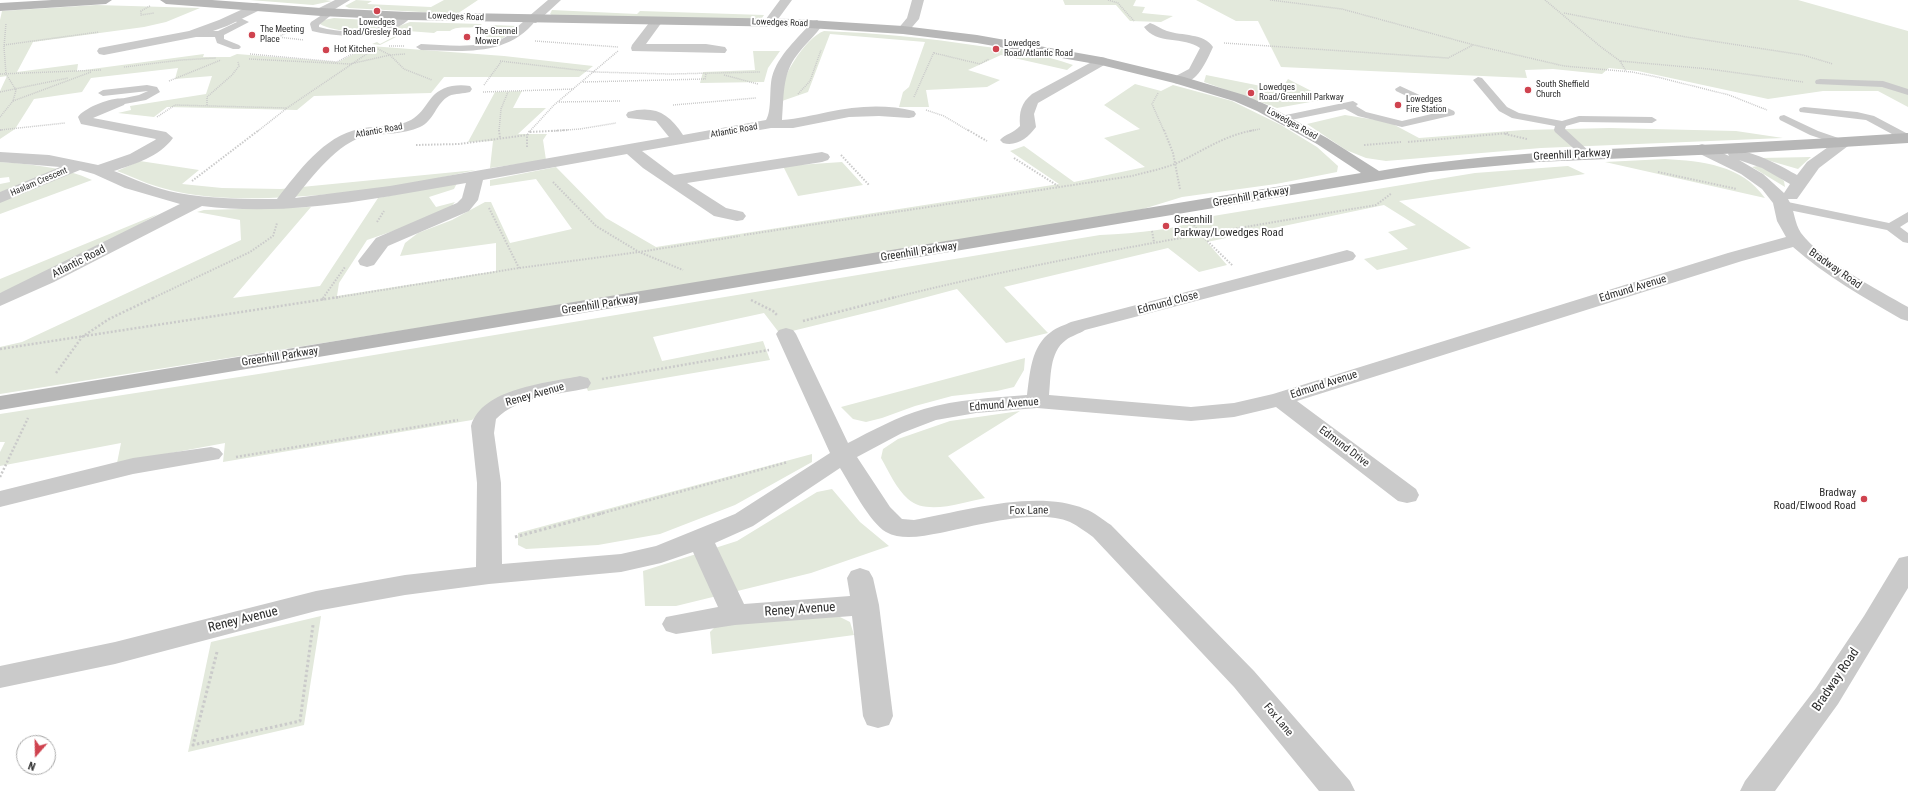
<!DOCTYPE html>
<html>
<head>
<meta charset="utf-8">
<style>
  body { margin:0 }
  #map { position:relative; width:1908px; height:791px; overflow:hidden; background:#fff; font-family:"Roboto Condensed",sans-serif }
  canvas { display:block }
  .north { position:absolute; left:16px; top:735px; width:40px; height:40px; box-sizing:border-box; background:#fff; border:1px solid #ababab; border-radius:50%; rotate:200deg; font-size:11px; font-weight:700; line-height:16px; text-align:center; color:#2d2d2d }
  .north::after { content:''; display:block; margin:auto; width:14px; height:18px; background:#cf434f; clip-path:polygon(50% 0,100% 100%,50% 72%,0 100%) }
</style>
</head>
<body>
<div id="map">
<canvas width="1908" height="791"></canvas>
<div class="north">N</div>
</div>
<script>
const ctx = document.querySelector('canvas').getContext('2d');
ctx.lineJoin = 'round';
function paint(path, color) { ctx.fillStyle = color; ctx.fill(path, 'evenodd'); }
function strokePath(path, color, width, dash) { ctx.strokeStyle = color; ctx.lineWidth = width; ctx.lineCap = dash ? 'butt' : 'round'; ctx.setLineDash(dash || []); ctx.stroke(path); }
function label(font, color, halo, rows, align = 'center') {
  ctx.font = font + ' "Roboto Condensed",sans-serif'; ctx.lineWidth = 4; ctx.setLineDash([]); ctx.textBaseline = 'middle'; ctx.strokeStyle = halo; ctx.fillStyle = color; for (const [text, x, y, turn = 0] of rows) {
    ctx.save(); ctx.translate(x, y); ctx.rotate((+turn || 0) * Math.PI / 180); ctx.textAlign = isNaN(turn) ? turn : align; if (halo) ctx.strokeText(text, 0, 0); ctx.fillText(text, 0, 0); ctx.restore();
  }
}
paint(new Path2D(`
  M250,0H325L332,1L313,5Z
  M356,0L372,1L367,4L431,7L444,0H478L457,14L349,8L345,6Z
  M1021,0H1136L1133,6L1145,7L1142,13L1173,16L1161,22L1130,21L1116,5H1065L1063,0Z
  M1196,0H1798L1908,31V107L1878,91H1823L1768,99L1638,71L1609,68L1602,74L1553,69L1525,70L1527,78L1281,67L1258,21H1236Z
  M96,5L200,8L166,22L144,27L33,42L17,72L78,64L77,71L204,54L203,57H230L237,54L338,62L370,46L504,56L593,66L579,77H444L431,93L314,96L297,110L167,107L154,117L118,113L131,110L130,106L206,94L212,76L175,79L178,68L91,78L82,92L34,99L15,129L0,139V91L7,76L0,77V20L2,11Z
  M552,10L637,14L640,11L764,15L762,18L754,19L554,17L550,14Z
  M334,18L383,21V23C373,35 332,32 320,24L324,20Z
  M410,22L482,24C473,31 459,24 450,31H437L434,33L408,31L380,45L372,44L377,42L380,44L401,33L394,28Z
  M492,25L517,26V28L499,41L478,44L490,33L483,32Z
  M824,31C877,33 928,38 980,46C1011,50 1043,54 1073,65L1067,70L1001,55L968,70L1000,80L987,87L926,90L929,107H899L903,92L909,87L925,42L830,34L808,92L782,101C776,82 806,37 824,31Z
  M753,51H780L768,68L764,82L700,83L703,72L755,70Z
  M1206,75L1281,90L1288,79L1327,99L1277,108L1204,82Z
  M1135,84L1161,91L1173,85L1232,101L1281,125L1317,147L1338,166L1337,172L1276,184L1182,197L1143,209L684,286L0,394V347L22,342L241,240L240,220L197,212L204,210L311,207L233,298L320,286L378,198L457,183L454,189L429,197L436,207L455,202L450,208L399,229L367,240L339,283L337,296L496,271V243L400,256L405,243L418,233L452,220L485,202H491L510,243L572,229L536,179L490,186V180L556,167L606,218L656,247L1059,184L1010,151L1024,146L1074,182L1145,167L1104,138L1140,129L1104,105Z
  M522,91L513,108H546L518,134H547L543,140L546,160L490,168L493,141L468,142L495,92Z
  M1345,115L1389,122L1419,138L1523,130L1610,128L1736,131L1783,138L1541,148L1386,161L1366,158L1346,150L1307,124Z
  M1811,157L1798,169L1760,158Z
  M1665,159C1702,161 1742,165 1765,198L1605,162Z
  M140,161L199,170L182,184L222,188L281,189L476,170C415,184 353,194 290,197C249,199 206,200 166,189C149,185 133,177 117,171Z
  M0,162C30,164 64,167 92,180L0,214V184L10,182L9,177L0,178Z
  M842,162L863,185L798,196L783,166Z
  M1568,166L1585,174L1399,201L1471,248L1377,270L1364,259L1408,249L1388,232L1416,225L1384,205L1207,242L1227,265L1199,272L1168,248L1004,287L1048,333L1006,343L957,289L882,309L780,334L764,313L653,337L662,361L763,341L770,360L588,391L582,377L492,403L472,420L223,462L225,443L117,463L121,443L0,466V452L5,442H0V414L265,373L1100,235C1139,233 1176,230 1213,216L1475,173Z
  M1758,166L1770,170L1784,181L1785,187L1752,167Z
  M158,214L116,238L5,292L0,293V279Z
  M1025,358L1024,370L1014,387L997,391L952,396L915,406L882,418L866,422L853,419L841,407Z
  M1020,411L948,456L985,498C964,502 926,516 908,499C896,488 889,472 881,458L883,449L898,439L950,421Z
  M812,454V462L735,505L660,534L598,545L526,549L518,545V533Z
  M832,489L860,522L889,546L811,573L676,606H645L643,571L737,541L817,492Z
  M834,614L850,622L854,635L712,654L710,632L718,624Z
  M321,616L304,725L188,752L211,642Z`), '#e3e9dc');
strokePath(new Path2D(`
  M1108,0L1118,3L1134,21
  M1270,0L1342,9L1474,45L1564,66L1632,72L1657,77L1729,95L1767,110
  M1545,0L1601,47L1620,61L1709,69L1803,82
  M150,6L141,11V15L154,13
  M1564,13L1686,37L1803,55L1833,64
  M294,29L278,37L304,40
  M535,41L618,47
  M1224,43L1448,58L1473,45
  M4,45L99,32
  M389,46H404
  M376,48L390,55L404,69L432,80
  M934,53L980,64L989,59
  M250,54L337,62L358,51
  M249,59L350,64L390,55L405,54
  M500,61L595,72L670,74L760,72
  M1620,61L1626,71
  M124,67L181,60L216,58
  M0,74L101,70
  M724,75L758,84
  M169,81L221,60
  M583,82L705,79L706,74
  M484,85L501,62
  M0,92L68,78
  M483,92L574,89
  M1158,93L1152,104L1164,131
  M798,94L810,81L821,50
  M914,97L934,52
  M13,101L91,72
  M559,102L620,101
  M207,105V97L232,75L239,66L238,62
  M673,105L756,98
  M926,110L944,116L969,131
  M0,117L13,101L16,90L6,74L4,47L6,23
  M157,117L175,105L287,108
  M0,130L65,123
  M258,131L287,108L374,49
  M499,131L501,109L508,92
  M530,131L554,105L618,51
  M552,131L580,129L616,123
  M1249,131L1260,129`), '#cacaca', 1.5, [1, 1]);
strokePath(new Path2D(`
  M0,130H3
  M499,130L500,138
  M968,130L987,141
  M1164,130L1173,153L1180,189
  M530,132L569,130
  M1505,134L1527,139
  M1408,142L1509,133
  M416,145L459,144L527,135
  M1364,145L1401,142
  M527,147V136L530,130
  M841,155L869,185
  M1014,158L1058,186
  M1658,172L1737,189
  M192,181L259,130
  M553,182L596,226L639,252L683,270
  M489,208L519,268
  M377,222L384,211
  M1194,225L1200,234L1233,266
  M1152,231L1154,242
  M744,235L1132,176C1146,172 1163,169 1177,163C1203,151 1226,134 1256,130
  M153,298L250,252L273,236L277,223
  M323,298L345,267
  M333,298L519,268L639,252L740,236
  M892,298C1052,258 1214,232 1376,205L1392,193`), '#cacaca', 2, [1.5, 1.5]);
strokePath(new Path2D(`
  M322,300L324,297
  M751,300L773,311L778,316
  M803,321L896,297
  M0,349L339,297
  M56,373L82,337L109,319L155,297
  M602,379L769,350
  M236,457L458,420
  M0,477L28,418
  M599,514L788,462`), '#cacaca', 2.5, [2, 2]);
strokePath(new Path2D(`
  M515,537L603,513
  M217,652L193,745L300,721L313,625`), '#cacaca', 3, [2.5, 2.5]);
paint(new Path2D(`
  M331,9L335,12L319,25V27C337,32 357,33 374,29C384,26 403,12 411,14L412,16C391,41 340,38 312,31L310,24L311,22Z
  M234,15L249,22L224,35V39L239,45L241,47L239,49H233L217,43L215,37H192L187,34L192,31H218L237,22L230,18Z
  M532,17L536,20C508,57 462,51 421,50L416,47L421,44C447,45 477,49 502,39C513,34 521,20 532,17Z
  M1478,77L1482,78L1507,107L1519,113L1562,121L1579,116L1652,117L1657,120L1652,123L1580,122L1566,126L1565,129L1591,153L1585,156L1581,155L1555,132L1554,130L1555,126L1512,118L1499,111L1473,80Z
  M1820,79L1883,81L1908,89V95L1882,87L1816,84L1815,82L1816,80Z
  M147,85L157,87L160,92L146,100L119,105L115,104L114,102L115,100L139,95L148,91L103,96L98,93L103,90Z
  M1400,86L1454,111L1455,113L1454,115L1402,127L1358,116L1345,109L1281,122L1276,119L1281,116L1353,101L1358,104L1356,106L1366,112L1402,121L1440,112L1396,91L1395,89Z
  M1804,107L1857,112L1874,116L1908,134V141L1903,140L1866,120L1800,112L1799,110L1800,108Z
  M1784,115L1818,131L1847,141L1849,143L1843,146L1810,135L1780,120L1779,118L1780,116Z
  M1783,201L1889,223L1908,212V222L1900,227L1908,233V243L1903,242L1887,230L1779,208L1777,205Z`), '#cacaca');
paint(new Path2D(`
  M335,0H350L325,15H317L315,12L317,9Z
  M548,0H561L536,23H528L526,20L528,17Z
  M780,0H792L773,26H765L763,23Z
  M912,0H924L919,19L907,33H899L897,30L907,18Z
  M256,3L260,4L262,7L260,10L227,26L196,37L104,55L99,54L97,51L99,48L189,31L219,20Z
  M656,18L662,22L646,44H706L725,47L727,50L725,53L632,51L631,48L632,45L652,19Z
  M817,20L823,24C816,35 805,44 797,55C782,74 784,97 782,120C798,119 813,115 828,112C856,106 886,104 914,111L916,114L914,117L909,118L879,116L849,117L793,128H771L642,151L674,175L822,152L828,154L830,157L828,160L822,162L687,183L726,208L743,212L746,216L743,220L737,221L714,216L643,168L627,154L483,180L478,200L469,211L388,246L374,265L367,267L360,265L358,261L376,238L457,203L462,198L466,183C379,198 290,217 202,206L54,282L0,306V293L180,204L125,188L94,174L80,170L0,203V192L60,167L0,162V152L49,155L98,165L130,154L155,140L156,139L81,124L78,117C84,108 113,96 124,99L126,102L124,105L93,118L166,132L173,138C159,157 135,164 114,171C134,179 156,189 178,193C211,199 244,199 277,199C298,172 324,136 359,129C376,125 396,128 411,120C429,110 427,91 452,86C458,85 464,85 470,86L472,89L470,92C464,94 455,93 449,96C436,103 434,121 420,127C403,135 384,133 366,136C338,142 312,177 295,198L390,186L669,137L656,121L628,118L626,115L628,112C654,105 669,113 683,135L766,120C772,111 769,89 772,77C778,55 798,38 813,21Z
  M1150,23C1156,25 1161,29 1167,31C1182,36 1204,33 1213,47C1206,62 1196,88 1174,83L1172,80L1174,77L1189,69L1200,48C1184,36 1156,45 1144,27Z
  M1101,57L1106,58L1108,61L1106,64L1038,103L1034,114L1036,127C1028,138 1016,147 1003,143L1000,140C1005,134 1014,133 1020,126C1019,112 1021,103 1032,94Z
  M1843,138L1848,140L1851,143L1848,146L1819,168L1797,199H1788C1795,210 1794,223 1801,233C1821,260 1878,290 1908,307V321L1901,319C1863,297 1826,276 1793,247L1742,261L1297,401L1416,489L1419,495L1416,501L1407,503L1398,501L1276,407L1234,417L1191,421L1037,408L976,413L936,420L902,433L857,457L890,507L902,519L914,520C965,511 1036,489 1085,509C1094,512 1103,520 1111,525L1254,671L1350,781L1355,791H1319L1234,687L1093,537C1086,532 1078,526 1070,522C1037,508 975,526 940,533C923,536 902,541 886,532C870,523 850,484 840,468L753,526L715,543L744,604L850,596L847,578L851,571L860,568L869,571L873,578L879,605L893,716L889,725L878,728L867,725L863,716L852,616L735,625L676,634L666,631L662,624L666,617L718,607L693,552L661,563L621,572L489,584L405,595L316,611L115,664L0,688V666L115,642L316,591L405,575L476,567L477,483L471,426C482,388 547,383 580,376L588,378L591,383L588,388C557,395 519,396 496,419L494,433L501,483L502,564L621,554L656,546L735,514L830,453L776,334L779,330L786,328L793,330L796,334L848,443C873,430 897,417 924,409C957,399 993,398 1027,395C1030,373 1031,346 1051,332C1057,327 1065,325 1071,322L1347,250L1353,252L1356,256L1353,260L1085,330C1079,334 1071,336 1066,340C1049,352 1051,378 1049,395L1191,407L1234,403L1273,394L1728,253L1786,237L1777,221L1773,203L1762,189L1741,174L1696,152L1694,149L1696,146L1702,144L1708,146L1729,156L1728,154L1730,151C1747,147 1783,167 1797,175L1807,162L1838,140ZM1739,160L1762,168L1790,184L1784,193L1763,174Z
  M211,447L219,449L223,454L219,459L133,474L0,507V491L133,458Z
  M1908,556V588L1838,704L1775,791H1740L1745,781L1816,688L1864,616L1899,558Z`), '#cacaca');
paint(new Path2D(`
  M52,0H112L106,4L0,11V3Z
  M160,0H212L321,8L408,12L793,19L903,26L977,35L1101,57L1184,77L1244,95L1267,105L1327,138L1379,171C1492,152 1606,149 1720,144C1783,141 1845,137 1908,133V143L1744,153L1538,162L1430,172L0,410V396L1361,173L1317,144L1257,111L1234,101L1174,83L1101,65L977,43L903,34L793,27L408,20L321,16L166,4Z`), '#b7b7b7');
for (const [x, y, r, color] of [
  [377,11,4,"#cf434f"],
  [252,35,4,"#cf434f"],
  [467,37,4,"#cf434f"],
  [996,49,4,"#cf434f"],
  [326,50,4,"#cf434f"],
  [1528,90,4,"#cf434f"],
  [1251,93,4,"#cf434f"],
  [1398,105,4,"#cf434f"],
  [1166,226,4,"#cf434f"],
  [1864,499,4,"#cf434f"]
]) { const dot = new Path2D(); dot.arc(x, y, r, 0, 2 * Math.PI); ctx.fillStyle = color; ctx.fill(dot); strokePath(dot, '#fff', 1.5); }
label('9px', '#2d2d2d', '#fff', [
  ["Lowedges Road",456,17,2],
  ["Lowedges Road",780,23,2],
  ["Lowedges Road",1292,124,29],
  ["Atlantic Road",379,131,-10],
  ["Atlantic Road",734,131,-10],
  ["Haslam Crescent",39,182,-23]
]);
label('9px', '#2d2d2d', '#fff', [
  ["Lowedges",377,23,"center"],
  ["Road/Gresley Road",377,33,"center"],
  ["The Meeting",260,30],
  ["Place",260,40],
  ["The Grennel",475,32],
  ["Mower",475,42],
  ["Lowedges",1004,44],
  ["Road/Atlantic Road",1004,54],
  ["Hot Kitchen",334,50],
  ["South Sheffield",1536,85],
  ["Church",1536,95],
  ["Lowedges",1259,88],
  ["Road/Greenhill Parkway",1259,98],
  ["Lowedges",1406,100],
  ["Fire Station",1406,110]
], 'left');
label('11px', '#2d2d2d', '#fff', [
  ["Greenhill Parkway",1572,155,-3],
  ["Greenhill Parkway",1251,197,-10],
  ["Greenhill Parkway",919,252,-9],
  ["Atlantic Road",79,262,-27],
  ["Bradway Road",1835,269,35],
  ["Edmund Avenue",1633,289,-17],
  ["Edmund Close",1168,303,-15],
  ["Greenhill Parkway",600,305,-9],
  ["Greenhill Parkway",280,357,-9],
  ["Edmund Avenue",1324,385,-18],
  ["Reney Avenue",535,395,-16],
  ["Edmund Avenue",1004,405,-5],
  ["Edmund Drive",1344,447,37],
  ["Fox Lane",1029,511,-1],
  ["Fox Lane",1278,720,50]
]);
label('11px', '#2d2d2d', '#fff', [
  ["Greenhill",1174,220],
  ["Parkway/Lowedges Road",1174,233],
  ["Bradway",1856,493,"right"],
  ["Road/Elwood Road",1856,506,"right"]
], 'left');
label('13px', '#2d2d2d', '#fff', [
  ["Reney Avenue",800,610,-4],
  ["Reney Avenue",243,620,-14],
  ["Bradway Road",1836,680,-56]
]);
</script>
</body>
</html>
